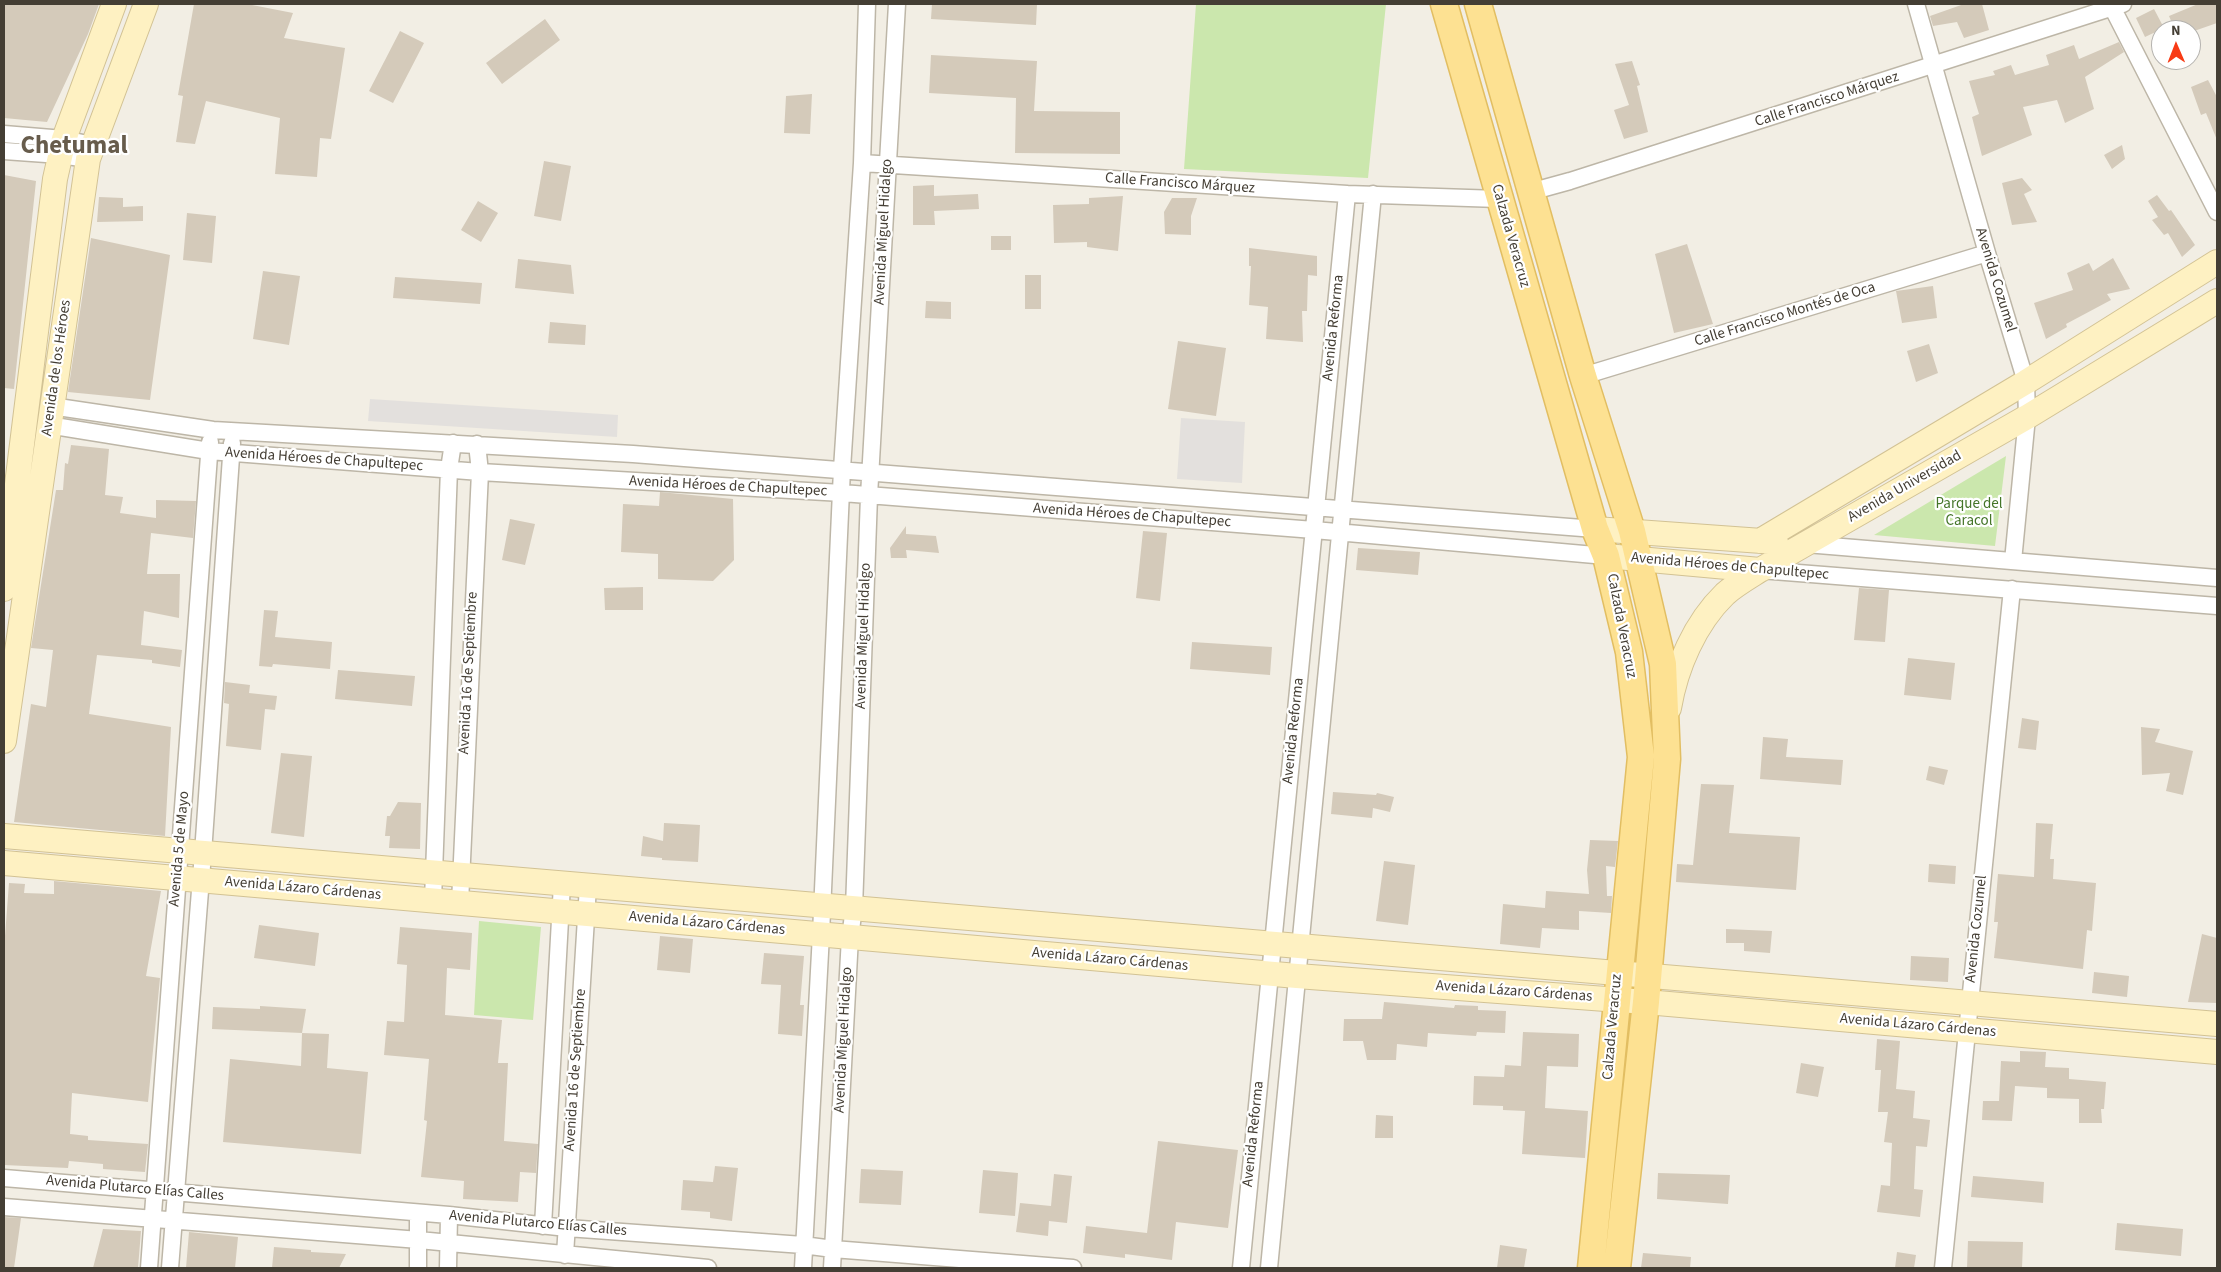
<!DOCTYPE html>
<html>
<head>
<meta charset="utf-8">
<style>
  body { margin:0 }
  #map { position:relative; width:2221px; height:1272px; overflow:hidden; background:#f2eee4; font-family:"Source Sans 3",sans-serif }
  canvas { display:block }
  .frame { position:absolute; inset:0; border:5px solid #443e34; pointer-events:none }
  .north { position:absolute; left:2151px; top:20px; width:50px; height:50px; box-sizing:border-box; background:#fff; border:1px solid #b4b2ae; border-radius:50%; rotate:359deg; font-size:14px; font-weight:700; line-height:20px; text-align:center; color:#443e34 }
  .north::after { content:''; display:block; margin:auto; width:18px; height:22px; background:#f83b15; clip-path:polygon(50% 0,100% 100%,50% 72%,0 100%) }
</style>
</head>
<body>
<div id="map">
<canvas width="2221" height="1272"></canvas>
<div class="frame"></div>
<div class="north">N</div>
</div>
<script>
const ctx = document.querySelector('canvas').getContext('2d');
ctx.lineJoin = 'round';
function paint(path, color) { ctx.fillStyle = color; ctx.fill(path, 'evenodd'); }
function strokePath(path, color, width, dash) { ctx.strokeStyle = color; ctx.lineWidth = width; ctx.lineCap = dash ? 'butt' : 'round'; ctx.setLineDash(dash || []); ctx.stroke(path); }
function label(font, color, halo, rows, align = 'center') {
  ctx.font = font + ' "Source Sans 3",sans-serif'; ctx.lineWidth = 4.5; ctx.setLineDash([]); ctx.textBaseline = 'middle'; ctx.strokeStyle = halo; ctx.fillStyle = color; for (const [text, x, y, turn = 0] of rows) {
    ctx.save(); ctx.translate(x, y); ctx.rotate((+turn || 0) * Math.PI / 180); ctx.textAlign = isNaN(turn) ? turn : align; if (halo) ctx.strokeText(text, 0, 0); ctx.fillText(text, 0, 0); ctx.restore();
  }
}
paint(new Path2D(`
  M1196,4H1386L1368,178L1184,169Z
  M2006,456L1995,546L1874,535Z
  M479,921L541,927L533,1020L474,1015Z`), '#cbe7ad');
paint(new Path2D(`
  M370,399L618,415L617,437L368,421Z
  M1181,418L1245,422L1242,483L1177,479Z`), '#e3e0dd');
paint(new Path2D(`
  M4,4H99L88,34L47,122L4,118Z
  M194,4H247L293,13L284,38L345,48L331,139L320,138L317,177L275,174L280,118L206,101L195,144L176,142L183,96L178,95Z
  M932,4H1037L1036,25L931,19Z
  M1964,4H1982L1989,30L1964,38L1957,22L1933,26L1930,16Z
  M2198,4H2217V23L2197,30H2175L2169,16Z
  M2154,9L2164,28L2145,37L2136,18Z
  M545,19L560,40L502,84L486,63Z
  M400,31L424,43L393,103L369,91Z
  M2119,42L2124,52L2085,77L2094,109L2065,123L2057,100L2023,107L2032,135L1982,156L1972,117L1979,114L1969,81L1995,75L1993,71L2011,65L2015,75L2049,65L2046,55L2074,45L2079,59Z
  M931,55L1037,61L1034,111L1120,112V154L1015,153L1016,98L929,93Z
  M1632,61L1640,85L1637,86L1648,132L1624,139L1614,110L1629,105L1615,64Z
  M2208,80L2217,97V140L2206,113L2201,115L2191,87Z
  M812,94L810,134L784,133L786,96Z
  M2122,145L2125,159L2112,169L2104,155Z
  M544,161L571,166L561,221L534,216Z
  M4,175L36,181L14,389L4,388Z
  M2022,178L2032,190L2024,194L2037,222L2012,225L2002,183Z
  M934,185V196L978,194L979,209L934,211L935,225H913V186Z
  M2157,195L2169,211L2171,210L2195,245L2182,257L2168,233L2164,235L2152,220L2158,217L2148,201Z
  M1123,196L1118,251L1087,247V242L1054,243L1053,205L1089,204V198Z
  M99,197L123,198V207L143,206V221L97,222Z
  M1172,198H1197L1191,216V235L1165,234L1164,212Z
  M478,201L498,213L481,242L461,230Z
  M187,213L216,216L212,263L183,260Z
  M991,236H1011V250H991Z
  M91,238L170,255L150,400L68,392Z
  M1687,244L1713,324L1674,333L1655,254Z
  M1249,248L1317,256V276L1308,275L1307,311H1302L1303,342L1266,339L1268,307L1249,305L1251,266H1249Z
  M2113,258L2130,289L2107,294L2111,300L2066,324L2067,327L2046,339L2034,303L2073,290L2067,273L2089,263L2093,271Z
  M518,259L571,265L574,294L515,288Z
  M263,271L300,276L289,345L253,339Z
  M1025,275H1041V309H1025Z
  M395,277L482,283L480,304L393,298Z
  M1933,286L1937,318L1902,323L1896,291Z
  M926,301L951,302V319L925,318Z
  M550,322L586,325L585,345L548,343Z
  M1178,341L1226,348L1216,416L1168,409Z
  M1929,344L1938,373L1916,382L1907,351Z
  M71,445L109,449L105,495L123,497L120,513L156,518V500L196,501L193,538L151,533L147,574H180L179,618L144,611L141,645L182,650L180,667L152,663V660L97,655L89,714L171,727L165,836L14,822L31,704L46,707L53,650L31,648L56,490H63L65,463L68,464Z
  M660,492L733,499L734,560L713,581L658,579V554L621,552L623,504L659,506Z
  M510,519L535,524L525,565L502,560Z
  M906,526V534L936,536L939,553L906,550L907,558H891L890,548Z
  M1143,531L1167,533L1160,601L1136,598Z
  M1358,548L1420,552L1418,575L1356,570Z
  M643,587V610H605L604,588Z
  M1859,588L1889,590L1885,642L1854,640Z
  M264,610L278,611L275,637L332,642L330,669L273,664L272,667L259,666Z
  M1192,642L1272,647L1270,675L1190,669Z
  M1908,658L1955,663L1951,700L1904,695Z
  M338,670L415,676L412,706L335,699Z
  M225,682L250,685L249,693L277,696L275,710L265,709L261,750L226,746L229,704L224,703Z
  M2022,718L2039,721L2036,750L2018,748Z
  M2141,727L2160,729L2155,742L2193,751L2183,795L2166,791L2170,773L2142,775Z
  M1763,737L1788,739L1786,757L1843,760L1841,785L1760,779Z
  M281,753L312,756L304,837L271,833Z
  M1929,766L1948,770L1944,785L1926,780Z
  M1701,784L1734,785L1729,833L1800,837L1796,890L1676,882L1677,864L1693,865Z
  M1333,792L1376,795L1377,793L1394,797L1390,812L1373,808L1372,818L1331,814Z
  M398,802L421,803L420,849L389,848L390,836H385L387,816H390Z
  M664,823L700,825L698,862L662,860V858L641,856L643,836L663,841Z
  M2036,823L2053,824L2050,859H2054L2053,879L2096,883L2092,931L2087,930L2083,969L1994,958L1998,922H1994L1998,874L2034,877Z
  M1590,840L1618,841L1615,867L1606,866L1607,896H1612L1611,913L1579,911V930L1542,928L1540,948L1500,944L1503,904L1545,908L1546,891L1589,894L1587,870Z
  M1384,861L1415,865L1408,925L1376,921Z
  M1929,864L1956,866L1955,884L1928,882Z
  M54,881L161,891L146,976L160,978L148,1102L72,1093L70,1134L88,1136V1140L148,1144L145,1172L103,1169V1164L69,1161L68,1168L4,1165V949L9,883L25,884L24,893L54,894Z
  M259,925L319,933L315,966L254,958Z
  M400,927L472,933L470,970L447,968L445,1015L502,1020L498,1063H508L504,1141L538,1144L536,1173L520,1172L518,1202L463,1199L464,1181L421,1177L427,1121L424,1120L429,1059L384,1055L387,1021L404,1022L407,965L397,964Z
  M1726,929L1772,931L1770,953L1744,951V943H1726Z
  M2202,934L2217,938V1003L2188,1002Z
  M660,936L693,939L690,973L657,970Z
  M764,953L804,956L800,1005H804L802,1036L778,1034L781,985L761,984Z
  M1911,956L1949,958L1948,982L1910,980Z
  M2094,972L2129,976L2127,997L2092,993Z
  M1384,1002L1454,1008L1455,1005L1478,1006V1010L1506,1011L1505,1033L1477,1032L1476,1036L1428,1033L1427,1047L1397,1044L1396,1060H1367L1363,1041H1343L1344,1019H1382Z
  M260,1006L306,1009L302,1033L212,1029L213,1007L260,1009Z
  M1523,1032L1579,1034L1578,1067L1547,1066L1545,1108L1588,1111L1585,1158L1522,1154L1525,1111L1503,1110V1106L1473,1105L1474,1076L1504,1077L1505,1065L1521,1066Z
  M302,1033L329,1034L327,1068L368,1072L361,1154L223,1142L230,1059L301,1066Z
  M1877,1039L1900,1041L1896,1089L1915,1091L1913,1118L1930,1120L1927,1147L1916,1146L1914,1189L1923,1190L1920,1217L1877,1212L1881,1185L1890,1186L1892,1143L1884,1142L1888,1112H1878L1881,1070H1875Z
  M2020,1051L2046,1052L2045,1067L2069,1068V1079L2106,1082L2104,1109H2101L2102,1123H2079V1099L2047,1098V1088L2015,1086L2012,1121L1982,1120L1983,1101H1999L2001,1061L2020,1062Z
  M1801,1063L1824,1067L1818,1097L1796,1093Z
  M1376,1115L1393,1116V1138H1375Z
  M1158,1141L1238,1150L1228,1228L1176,1222L1172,1260L1125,1254V1258L1083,1253L1086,1226L1147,1233Z
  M715,1166L738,1168L732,1221L710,1218V1212L681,1210L683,1180L713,1182Z
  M861,1169L903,1171L901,1205L859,1203Z
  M983,1170L1018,1173L1015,1216L979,1213Z
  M1658,1173L1730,1175L1728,1204L1657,1199Z
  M1054,1174L1072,1176L1067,1223L1049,1221L1048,1236L1016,1232L1020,1203L1051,1206Z
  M1973,1176L2044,1182L2043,1203L1971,1197Z
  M4,1217L21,1218L14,1268H4Z
  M2117,1223L2183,1229L2181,1256L2115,1250Z
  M103,1229L141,1231L138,1268H93Z
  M189,1232L238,1237L235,1268H186Z
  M1968,1241L2023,1242L2022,1268H1967Z
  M1500,1245L1527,1249L1524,1268H1497Z
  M274,1247L311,1250V1252L346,1254L339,1268H272Z
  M1897,1252L1916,1255L1914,1268H1895Z
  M1643,1253L1691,1257L1690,1268H1641Z`), '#d4caba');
const street = new Path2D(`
  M1916,4L1987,253L2026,382L2027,417L2013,561
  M2112,7L2217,212
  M4,134L64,139L92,145
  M4,151L60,155L88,159
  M862,163L1347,194L1499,199
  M1530,192L1570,181L2123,4
  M1583,376L1987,253
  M51,406L213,430L633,454L1595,529
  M48,425L209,451L480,472L842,493L1314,530L1606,556
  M1806,544L2217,578
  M1760,570L2217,606
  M433,900L449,469L453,443
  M460,903L480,472L477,444
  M4,1178L449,1215L567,1228L803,1245L833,1249L1073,1268
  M4,1207L419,1240L708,1268
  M543,1226L562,884
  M565,1255L588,886
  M149,1268L210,442
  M170,1268L203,853L232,443
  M418,1268V1213
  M448,1268L449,1215
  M803,1268L821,934L842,469L862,163L867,4
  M832,1268L850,937L854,908L869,496L897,4
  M1241,1268L1347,194
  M1269,1268L1373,194
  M1943,1268L2012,589`);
const secondary = new Path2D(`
  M1595,529L1776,542
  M1760,541L2026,382L2217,262
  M1606,556L1760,570
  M4,589L55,179L64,139L114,4
  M1669,708C1676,667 1695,623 1725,594C1735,585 1749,577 1760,570L2027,417L2217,301
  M4,741L88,159L146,4
  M4,836L2217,1024
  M4,863L1297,976L1646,1002L2217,1052`);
const primary = new Path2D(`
  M1444,4L1595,529L1606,556L1629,652L1641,757L1591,1268
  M1478,4L1583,376L1632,531L1663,664L1667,759L1646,1002L1617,1268`);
strokePath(street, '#bdb6a7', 19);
strokePath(secondary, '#d2c294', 26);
strokePath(primary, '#e2be62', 29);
strokePath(street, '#fff', 16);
strokePath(secondary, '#fef1c2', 24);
strokePath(primary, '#fde192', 26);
label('15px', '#443e34', '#fff', [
  ["Calle Francisco Márquez",1827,100,-18],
  ["Calle Francisco Márquez",1180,184,4],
  ["Avenida Miguel Hidalgo",884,232,-87],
  ["Calzada Veracruz",1510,236,74],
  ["Avenida Cozumel",1995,280,73],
  ["Calle Francisco Montés de Oca",1785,315,-17],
  ["Avenida Reforma",1334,328,-84],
  ["Avenida de los Héroes",57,368,-82],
  ["Avenida Héroes de Chapultepec",324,460,4],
  ["Avenida Héroes de Chapultepec",728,487,3],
  ["Avenida Universidad",1905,487,-30],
  ["Avenida Héroes de Chapultepec",1132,516,4],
  ["Avenida Héroes de Chapultepec",1730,567,5],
  ["Calzada Veracruz",1621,626,79],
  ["Avenida Miguel Hidalgo",864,636,-88],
  ["Avenida 16 de Septiembre",469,673,-87],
  ["Avenida Reforma",1294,731,-84],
  ["Avenida 5 de Mayo",180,849,-85],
  ["Avenida Lázaro Cárdenas",303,889,5],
  ["Avenida Lázaro Cárdenas",707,924,5],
  ["Avenida Cozumel",1977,929,-84],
  ["Avenida Lázaro Cárdenas",1110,960,5],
  ["Avenida Lázaro Cárdenas",1514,992,4],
  ["Avenida Lázaro Cárdenas",1918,1026,5],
  ["Calzada Veracruz",1613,1027,-85],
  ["Avenida Miguel Hidalgo",844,1040,-87],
  ["Avenida 16 de Septiembre",576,1070,-86],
  ["Avenida Reforma",1254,1134,-84],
  ["Avenida Plutarco Elías Calles",135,1189,5],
  ["Avenida Plutarco Elías Calles",538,1224,5]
]);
label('15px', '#447528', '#fff', [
  ["Parque del",1969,505],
  ["Caracol",1969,522]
]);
label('bold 25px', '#675c4c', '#fff', [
  ["Chetumal",74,148]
]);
</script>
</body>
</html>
